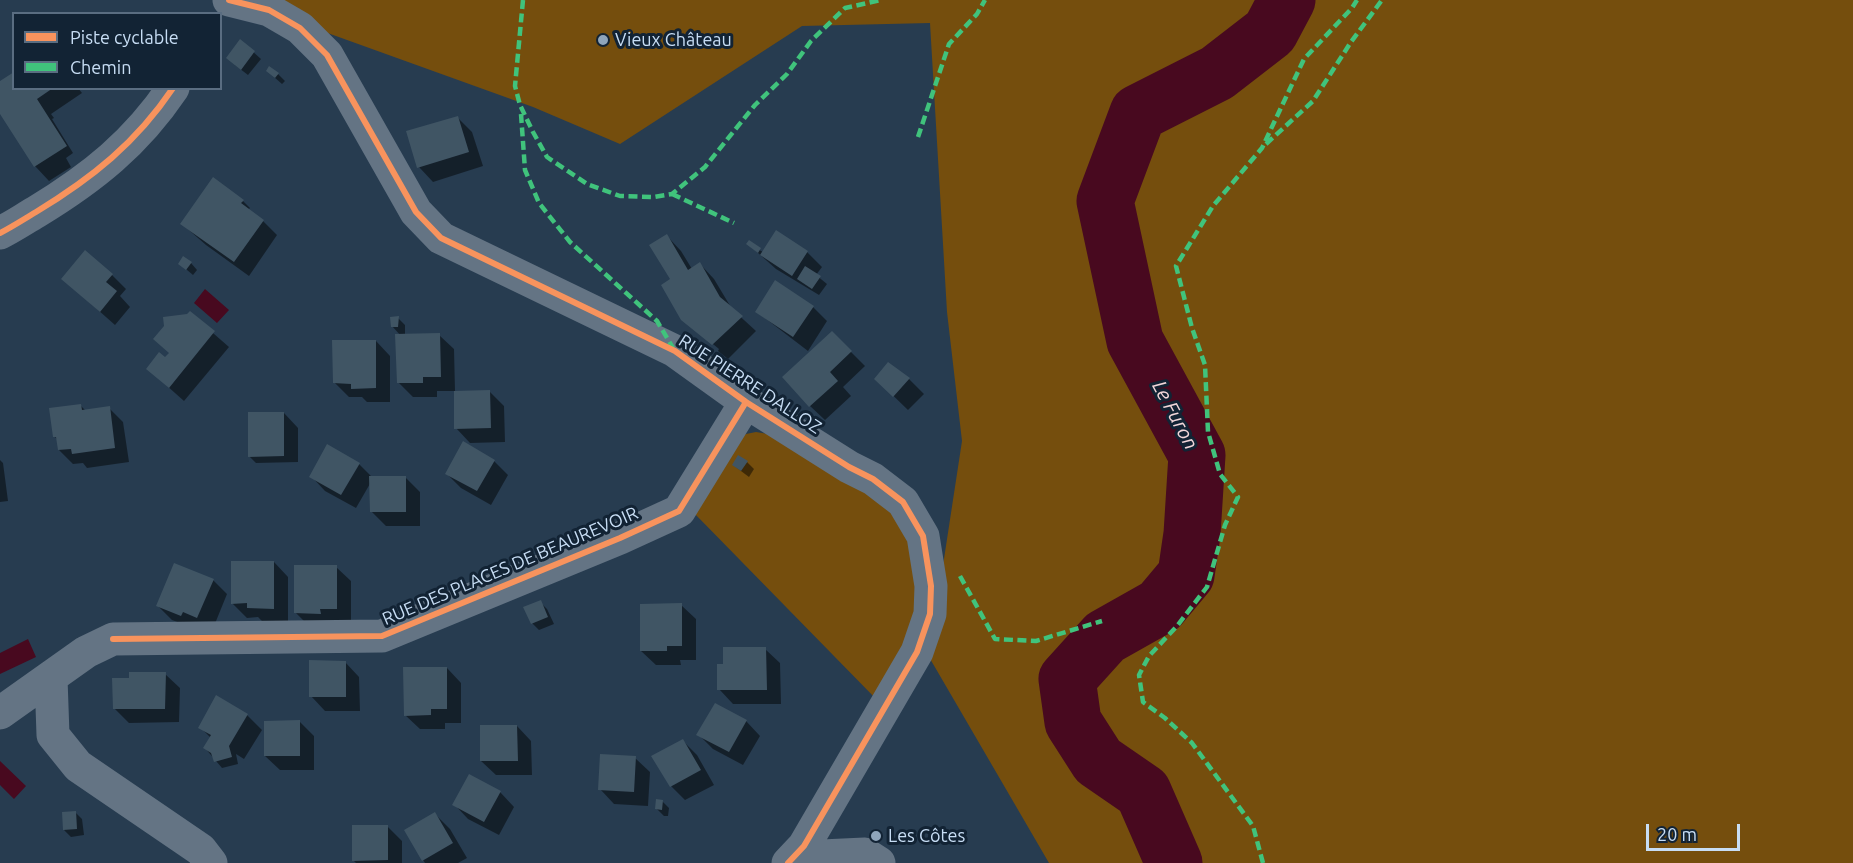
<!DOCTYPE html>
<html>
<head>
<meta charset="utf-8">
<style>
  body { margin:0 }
  #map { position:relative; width:1853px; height:863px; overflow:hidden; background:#273c50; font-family:Ubuntu,sans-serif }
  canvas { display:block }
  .legend { position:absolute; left:12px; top:12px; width:210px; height:78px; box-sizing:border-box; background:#122334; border:2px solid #5a6d81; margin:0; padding:8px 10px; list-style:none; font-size:18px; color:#c7ddf4 }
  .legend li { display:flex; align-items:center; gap:12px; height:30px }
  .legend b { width:30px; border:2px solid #5a6d81 }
  .scale { position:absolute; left:1646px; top:824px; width:94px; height:27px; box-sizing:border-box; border:3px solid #c7ddf4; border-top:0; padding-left:8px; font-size:18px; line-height:21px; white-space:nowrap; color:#c7ddf4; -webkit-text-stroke:4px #122334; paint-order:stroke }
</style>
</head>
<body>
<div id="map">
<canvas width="1853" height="863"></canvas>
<ul class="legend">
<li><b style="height:8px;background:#f8935d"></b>Piste cyclable</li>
<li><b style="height:8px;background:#40c37c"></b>Chemin</li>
</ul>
<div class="scale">20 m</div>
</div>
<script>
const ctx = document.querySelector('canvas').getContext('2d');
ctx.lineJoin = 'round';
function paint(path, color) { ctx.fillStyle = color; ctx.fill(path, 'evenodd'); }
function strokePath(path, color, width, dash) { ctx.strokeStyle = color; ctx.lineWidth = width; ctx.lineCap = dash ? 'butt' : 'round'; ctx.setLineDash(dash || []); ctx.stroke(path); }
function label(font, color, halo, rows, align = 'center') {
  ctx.font = font + ' Ubuntu,sans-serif'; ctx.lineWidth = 6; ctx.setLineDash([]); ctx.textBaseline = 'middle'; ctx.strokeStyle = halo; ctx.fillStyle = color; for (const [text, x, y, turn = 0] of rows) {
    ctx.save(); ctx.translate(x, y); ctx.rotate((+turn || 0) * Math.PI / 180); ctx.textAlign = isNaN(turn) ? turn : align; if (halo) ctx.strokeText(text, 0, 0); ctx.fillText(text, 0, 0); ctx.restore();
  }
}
paint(new Path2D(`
  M236,0H1853V863H1049L929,657L962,441L947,312L930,23L802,26L620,144L533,107Z
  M756,432L768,434L863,488L909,528L923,602L879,702L694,513L738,439L746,434Z`), '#754e0d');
paint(new Path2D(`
  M205,289L229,310L217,323L194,303Z
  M28,639L36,657L0,674V653Z
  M0,761L26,786L14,799L0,785Z`), '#48091f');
paint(new Path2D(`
  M241,41L261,59L248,75L235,65Z
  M278,74L285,81L282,84L274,77Z
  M0,83L14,88H78L82,93L51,114L54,118L52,119L73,153L66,158L71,167L49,181L35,166L0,111Z
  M458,118L472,132L483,166L433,182L419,167Z
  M243,201L250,208L248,210L263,221L277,235L249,276L206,245L182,224Z
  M777,232L807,252L822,267L816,275L827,284L819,295L776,269L748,244L763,252Z
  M667,236L681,251L692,269L700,264L714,279L732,309L756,331L728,359L718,351L719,349L691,326L673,279Z
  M191,263L197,270L193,275L180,264Z
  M112,275L126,289L120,296L130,307L115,325L63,279Z
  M813,307L827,321L808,351L757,312Z
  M190,313L229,347L184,401L148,369L170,354Z
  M398,318L405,325V335H439L454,349L455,391H437V397H413L398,382L401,336L392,326Z
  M832,333L865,366L843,387L851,396L825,420L810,406Z
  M376,341L390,356V402H367L362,397H349L334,382Z
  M888,364L909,379L924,394L908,410L876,379Z
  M490,392L504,406L505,442L470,443L456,428Z
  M81,406L86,411L109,408L123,422L129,462L87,468L83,463L73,464L59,450L58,440L54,436Z
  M284,413L298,428V462L256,463L249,456Z
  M0,460L3,463L8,501L0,502Z
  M494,461L508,475L491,505L461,488L447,474Z
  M747,462L754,469L749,477L733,465Z
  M359,464L372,477H405L420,492V526H386L371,511V482L356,508L325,491L311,476Z
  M274,562L288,577V622H263L258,617L247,618L232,603Z
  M336,567L351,581V623L310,627L296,613Z
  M213,580L227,594L212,631L196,629L172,620L158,606Z
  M540,602L547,609L554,624L539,630L532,623Z
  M681,605L696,619V660H680L681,665H656L641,651Z
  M765,649L780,663L781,704H733L719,689L725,665Z
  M345,662L359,677L360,711H325L311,696Z
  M447,668L461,683V723H445V729H420L405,715Z
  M165,674L180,688L179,722L129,723L114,708L130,679Z
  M216,697L247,715L262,730L244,759L236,754L238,764L222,768L205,748L211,738L200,727Z
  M746,721L760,736L743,765L713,749L698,734Z
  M300,722L314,736V770H280L265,756Z
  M517,726L531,741L532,775H496L481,761Z
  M683,741L697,755L714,785L685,800L671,786Z
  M635,758L650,772L648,806L614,804L600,789Z
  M500,792L514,807L499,835L468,819L454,804Z
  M662,801L669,808L668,816H664L657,809Z
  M75,812L82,819L84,835L71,837L64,830Z
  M435,814L450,829L467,858L458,863H425L423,860Z
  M387,826L402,841V863H356L354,861Z`), '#0007');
strokePath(new Path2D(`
  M1174,863L1143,792L1098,761L1073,722L1067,679L1105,637L1160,606L1186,575L1192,534L1197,455L1135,341L1105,201L1138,113L1217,73L1270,32L1287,0`), '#48091f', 57);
paint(new Path2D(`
  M240,39L255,51L241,70L226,58Z
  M269,66L279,73L275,78L266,71Z
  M14,72V88H53L37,99L67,146L34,167L0,114V81Z
  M458,116L469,152L417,168L406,131Z
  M213,177L244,200L241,203L264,220L234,262L180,224Z
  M776,230L808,251L792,276L760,255Z
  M667,234L688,270L700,262L720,297L743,316L712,345L681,320L661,285L670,279L649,245Z
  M749,240L761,248L758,253L746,244Z
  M85,250L113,274L106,282L117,291L100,312L61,279Z
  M183,256L192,262L186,270L178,264Z
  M805,266L821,276L812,289L797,279Z
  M775,280L814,306L793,337L755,312Z
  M190,311L215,331L169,388L146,369L159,352L165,357L169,353L153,339L164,326L163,317L187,314Z
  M399,316L398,327H391L390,317Z
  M832,331L852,351L830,372L838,381L809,407L782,377Z
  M440,333L441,377H423V383H397L395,334Z
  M332,340H376V388L351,389V384L333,383Z
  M888,362L910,378L893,397L874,379Z
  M490,390L491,428L454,429V391Z
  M81,404L82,410L110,406L115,448L72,454L71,449L58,450L56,437H53L49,408Z
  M248,412H284V456L248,457Z
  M463,441L495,460L477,491L445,474Z
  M327,444L360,463L341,495L309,477Z
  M738,455L748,461L741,471L732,465Z
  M369,476H406V512H370Z
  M231,561H274V609L247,608V603L231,604Z
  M174,563L214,579L197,618L183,612L181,616L156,606Z
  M294,565H337V609H320L321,614L294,613Z
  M541,600L548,617L531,624L523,607Z
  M682,603V646H667V651H640V604Z
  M723,647H766L767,690H717V664H723Z
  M309,660L346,661V697H309Z
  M403,667H447V709H431V715L404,716Z
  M129,672H166L165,709H113L112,678H129Z
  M216,695L248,714L229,746L232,757L214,762L211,753L203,748L211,735L198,728Z
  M715,703L747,720L729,752L696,735Z
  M300,720V756H264V721Z
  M480,725H517L518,761H480Z
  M683,739L701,770L670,787L651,756Z
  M600,754L636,756L634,792L598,790Z
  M469,774L501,791L484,822L452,805Z
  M656,799L663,800L662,810L655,809Z
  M76,811L77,829L63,830L62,812Z
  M435,812L453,843L422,861L404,830Z
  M352,825H388V860L352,861Z`), '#405564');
strokePath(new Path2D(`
  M229,0L269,10L300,28L327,55L416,212L441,238L675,351L746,402L849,467L873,479L903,502L923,536L931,586L930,614L917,652L804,846L788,863
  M0,233C12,227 24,219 36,212C92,178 136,143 173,88
  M51,678L53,735L78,766L201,850L211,863
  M0,713L86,652L113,639L382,636L620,538L679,511L746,402
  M804,846L822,856L865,854L879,863`), '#647484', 33);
strokePath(new Path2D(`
  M523,0L515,86L520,105L533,132L547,157L587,184L620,196L654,197L672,194L705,167L755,105L787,74L811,41L845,8L881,0
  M521,114L525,170L539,203L570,242L657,321L673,348
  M918,137L949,44L977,14L985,0
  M1266,144L1313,101L1351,42L1382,0
  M672,194L734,223
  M960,576L995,639L1036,641L1102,621
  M1263,863L1253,826L1192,743L1165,718L1143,702L1139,675L1149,656L1177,626L1207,587L1225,525L1238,497L1220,474L1208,432L1205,365L1192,328L1176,266L1213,206L1262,148L1304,59L1352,8L1357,0`), '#40c37c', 4.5, [9, 4.5]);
strokePath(new Path2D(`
  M229,0L269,10L300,28L327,55L416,212L441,238L675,351L746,402L849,467L873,479L903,502L923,536L931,586L930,614L917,652L804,846L788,863
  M0,233C12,227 24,219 36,212C92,178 136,143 173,88
  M113,639L382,636L620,538L679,511L746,402`), '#f8935d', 6);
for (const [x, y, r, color] of [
  [603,40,6,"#8fa5bb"],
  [876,836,6,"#8fa5bb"]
]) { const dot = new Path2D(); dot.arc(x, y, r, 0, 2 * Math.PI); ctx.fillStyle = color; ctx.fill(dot); strokePath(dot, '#122334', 2); }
label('18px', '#c7ddf4', '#122334', [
  ["Vieux Château",615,40],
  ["Les Côtes",888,836]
], 'left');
label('18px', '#c7ddf4', '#122334', [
  ["RUE PIERRE DALLOZ",750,384,33],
  ["RUE DES PLACES DE BEAUREVOIR",510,566,-23]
]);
label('italic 20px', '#f3d7da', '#122334', [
  ["Le Furon",1175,415,62]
]);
</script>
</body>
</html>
